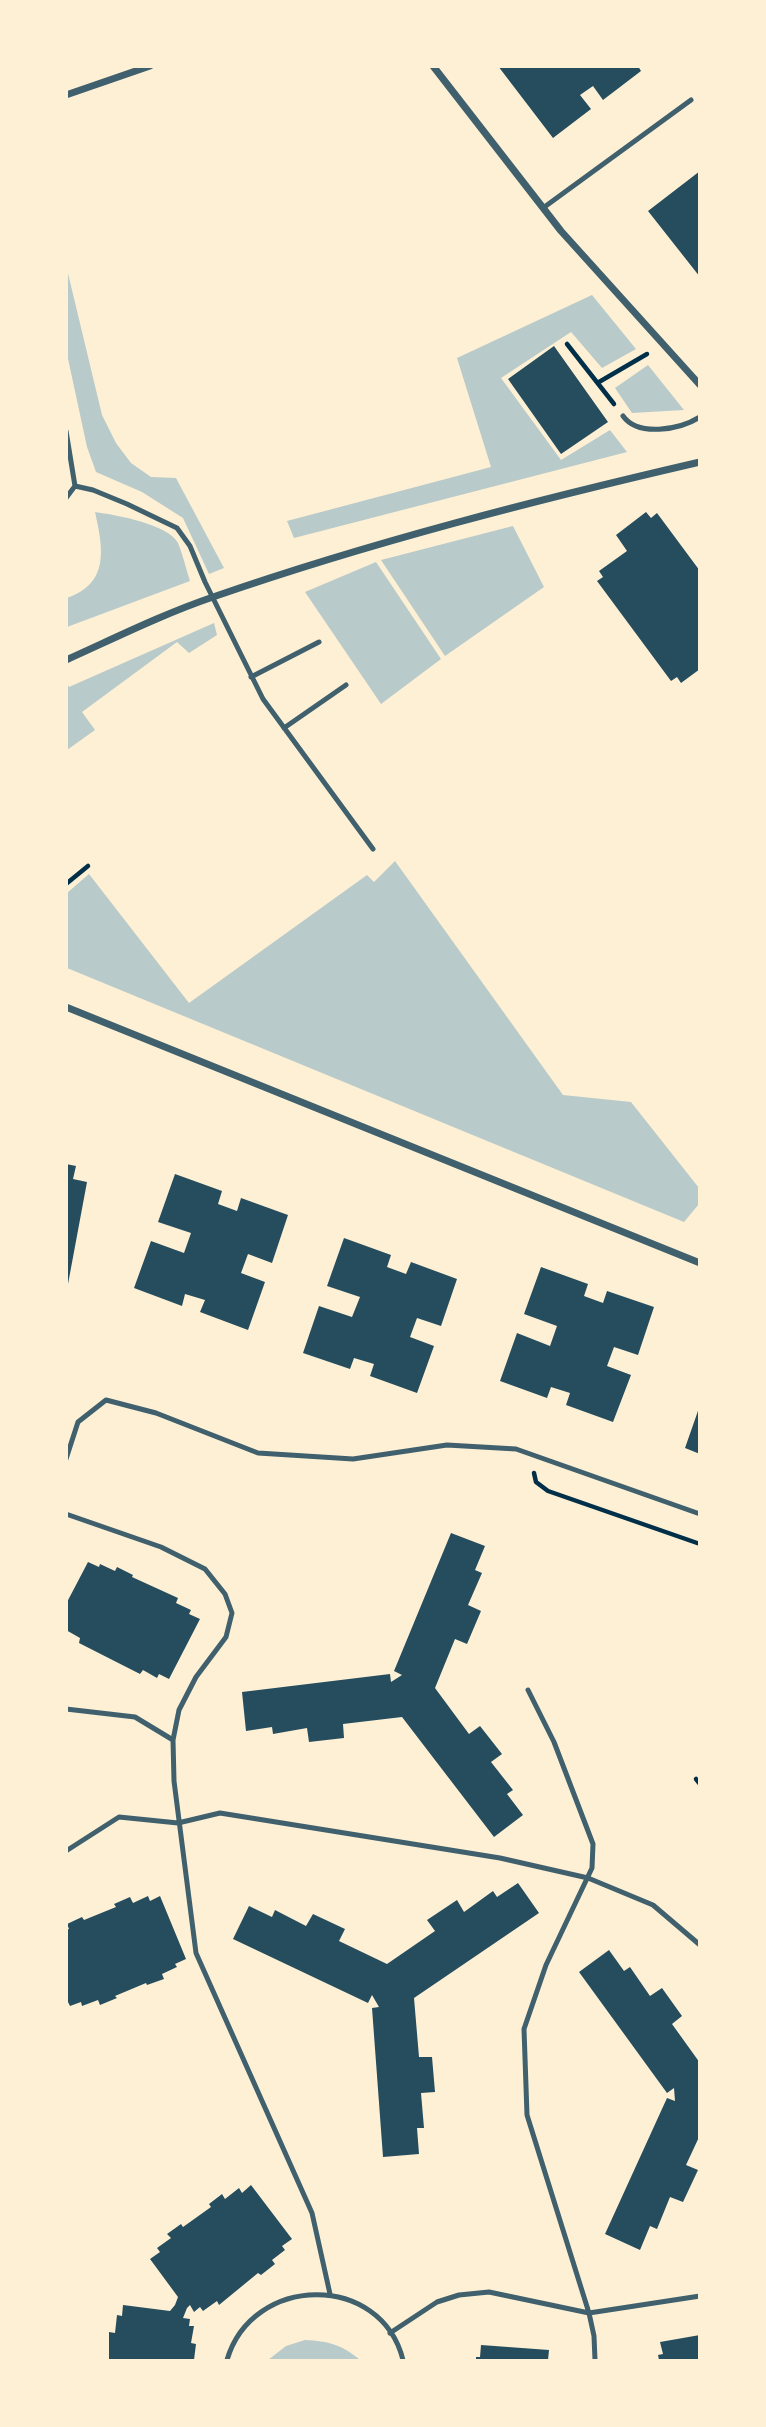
<!DOCTYPE html>
<html>
<head>
<meta charset="utf-8">
<style>
  body { margin:0 }
  #map { position:relative; width:766px; height:2427px; overflow:hidden; background:#fdf0d5; font-family:"Source Sans 3",sans-serif }
  canvas { display:block }
  .frame { position:absolute; inset:0; border:68px solid #fdf0d5; pointer-events:none }
</style>
</head>
<body>
<div id="map">
<canvas width="766" height="2427"></canvas>
<div class="frame"></div>
</div>
<script>
const ctx = document.querySelector('canvas').getContext('2d');
ctx.lineJoin = 'round';
function paint(path, color) { ctx.fillStyle = color; ctx.fill(path, 'evenodd'); }
function strokePath(path, color, width, dash) { ctx.strokeStyle = color; ctx.lineWidth = width; ctx.lineCap = dash ? 'butt' : 'round'; ctx.setLineDash(dash || []); ctx.stroke(path); }
paint(new Path2D(`
  M66,265L102,415L116,443L131,463L151,477L176,478L224,568L209,574L183,518L142,492L96,472L87,447L67,354Z
  M592,295L636,349L602,368L571,332L501,378L561,460L610,430L627,452L294,538L287,521L491,467L457,358Z
  M648,365L684,410L632,413L615,388Z
  M95,512C116,515 168,524 178,543C183,555 186,569 190,581L67,627V598C110,583 103,548 95,512Z
  M513,526L544,587L445,656L381,560Z
  M376,562L441,659L381,704L305,592Z
  M214,623L217,635L189,653L177,642L82,712L95,730L67,750V683L69,687Z
  M395,861L563,1095L631,1102L699,1188V1204L684,1222L67,968V893L89,874L189,1003L367,875L374,882Z
  M305,2340C328,2341 343,2345 360,2360H268L286,2346Z`), '#b9caca');
paint(new Path2D(`
  M498,66H638L641,71L603,100L593,86L580,95L591,109L553,138Z
  M700,171V277L648,211Z
  M554,346L608,422L561,454L508,379Z
  M646,512L651,518L657,513L700,571V669L681,683L677,677L671,681L597,581L603,577L599,571L627,551L616,535Z
  M66,1164L76,1166L73,1179L87,1182L68,1284Z
  M175,1174L222,1191L218,1204L237,1211L241,1198L288,1215L272,1263L248,1254L241,1273L265,1282L248,1330L200,1312L205,1300L185,1294L182,1306L134,1288L151,1241L184,1253L191,1233L158,1222Z
  M344,1238L391,1255L387,1267L406,1274L411,1262L457,1279L441,1326L417,1318L410,1337L434,1346L417,1393L370,1376L374,1364L354,1358L350,1369L303,1353L319,1306L352,1317L360,1297L327,1286Z
  M541,1267L588,1284L584,1296L603,1303L607,1291L654,1307L638,1355L614,1347L607,1366L631,1375L613,1422L566,1405L570,1393L551,1387L547,1398L500,1381L517,1333L550,1346L557,1326L524,1314Z
  M699,1408H700V1454L685,1448Z
  M451,1533L485,1546L475,1570L482,1573L468,1605L481,1611L467,1644L455,1639L435,1688L469,1734L480,1726L502,1754L491,1762L513,1790L507,1794L523,1815L494,1837L402,1717L343,1724L344,1738L309,1742L307,1728L273,1734L272,1727L246,1731L242,1692L390,1674L391,1682L402,1675L394,1671Z
  M88,1562L99,1567L100,1564L115,1571L117,1567L133,1575L132,1577L178,1598L176,1603L191,1610L189,1614L200,1619L169,1679L159,1674L157,1678L143,1670L140,1674L79,1643L80,1638L66,1630V1604Z
  M518,1883L539,1913L414,1998L419,2057H432L435,2092L421,2093L424,2128H417L419,2154L383,2157L372,2008L379,2007L372,1995L368,2003L233,1939L249,1906L272,1917L275,1910L306,1926L313,1914L345,1929L339,1941L387,1964L435,1931L427,1920L457,1900L464,1912L493,1891L497,1897Z
  M148,1896L150,1901L160,1896L186,1959L175,1964L177,1967L162,1974L164,1979L147,1985L146,1983L115,1996L117,1998L100,2005L98,2000L82,2006L81,2002L70,2006L66,1998V1930L69,1929L67,1924L82,1917L84,1920L116,1907L114,1904L130,1897L133,1903Z
  M609,1950L624,1971L630,1967L650,1996L662,1988L682,2016L672,2024L700,2063V2135L686,2165L698,2170L683,2202L670,2197L657,2229L650,2226L640,2250L605,2234L667,2098L675,2101L674,2088L667,2093L579,1972Z
  M251,2185L292,2239L282,2246L285,2250L272,2260L275,2264L261,2275L258,2273L219,2305L217,2301L203,2311L200,2307L194,2312L190,2305L187,2308L183,2318L190,2319L189,2326H194L191,2343L196,2344L194,2360H109V2332L115,2333L117,2315L122,2316L123,2305L170,2311L175,2305L178,2297L150,2259L160,2252L157,2248L171,2238L167,2234L181,2224L183,2227L211,2207L209,2204L222,2194L225,2199L239,2188L242,2193Z
  M700,2335V2360H659L658,2355L663,2354L660,2342Z
  M481,2345L549,2350L548,2360H476V2357H480Z`), '#264d5e');
strokePath(new Path2D(`
  M567,344L614,404
  M599,382L647,354
  M66,884L88,866
  M534,1473L536,1482L548,1491L700,1544
  M696,1779L700,1784`), '#003049', 4.5);
strokePath(new Path2D(`
  M543,208L691,100
  M623,416C638,437 679,430 700,417
  M66,431L75,486L66,498
  M75,486L93,490L127,504L177,528L190,546L205,582L263,699L373,849
  M251,677L319,642
  M284,728L346,685
  M66,1459L78,1422L106,1400L156,1413L258,1453L353,1459L447,1445L516,1449L700,1514
  M66,1514L161,1547L205,1569L225,1594L232,1613L226,1637L196,1677L179,1710L173,1740L174,1781L196,1953L312,2213L330,2294
  M528,1690L554,1742L593,1844L592,1868L546,1965L524,2029L527,2115L589,2313L594,2336L595,2360
  M66,1709L135,1717L173,1740
  M66,1851L119,1817L178,1823L220,1813L500,1858L588,1878L653,1905L700,1945
  M390,2333L437,2302L459,2295L489,2292L589,2313L700,2296
  M227,2360C252,2274 381,2272 403,2360`), '#3f606c', 5);
strokePath(new Path2D(`
  M433,66L561,231L700,385
  M66,95L150,66
  M66,660C115,638 163,614 213,597C372,542 536,500 700,462
  M66,1007L700,1263`), '#3f606c', 7);
</script>
</body>
</html>
